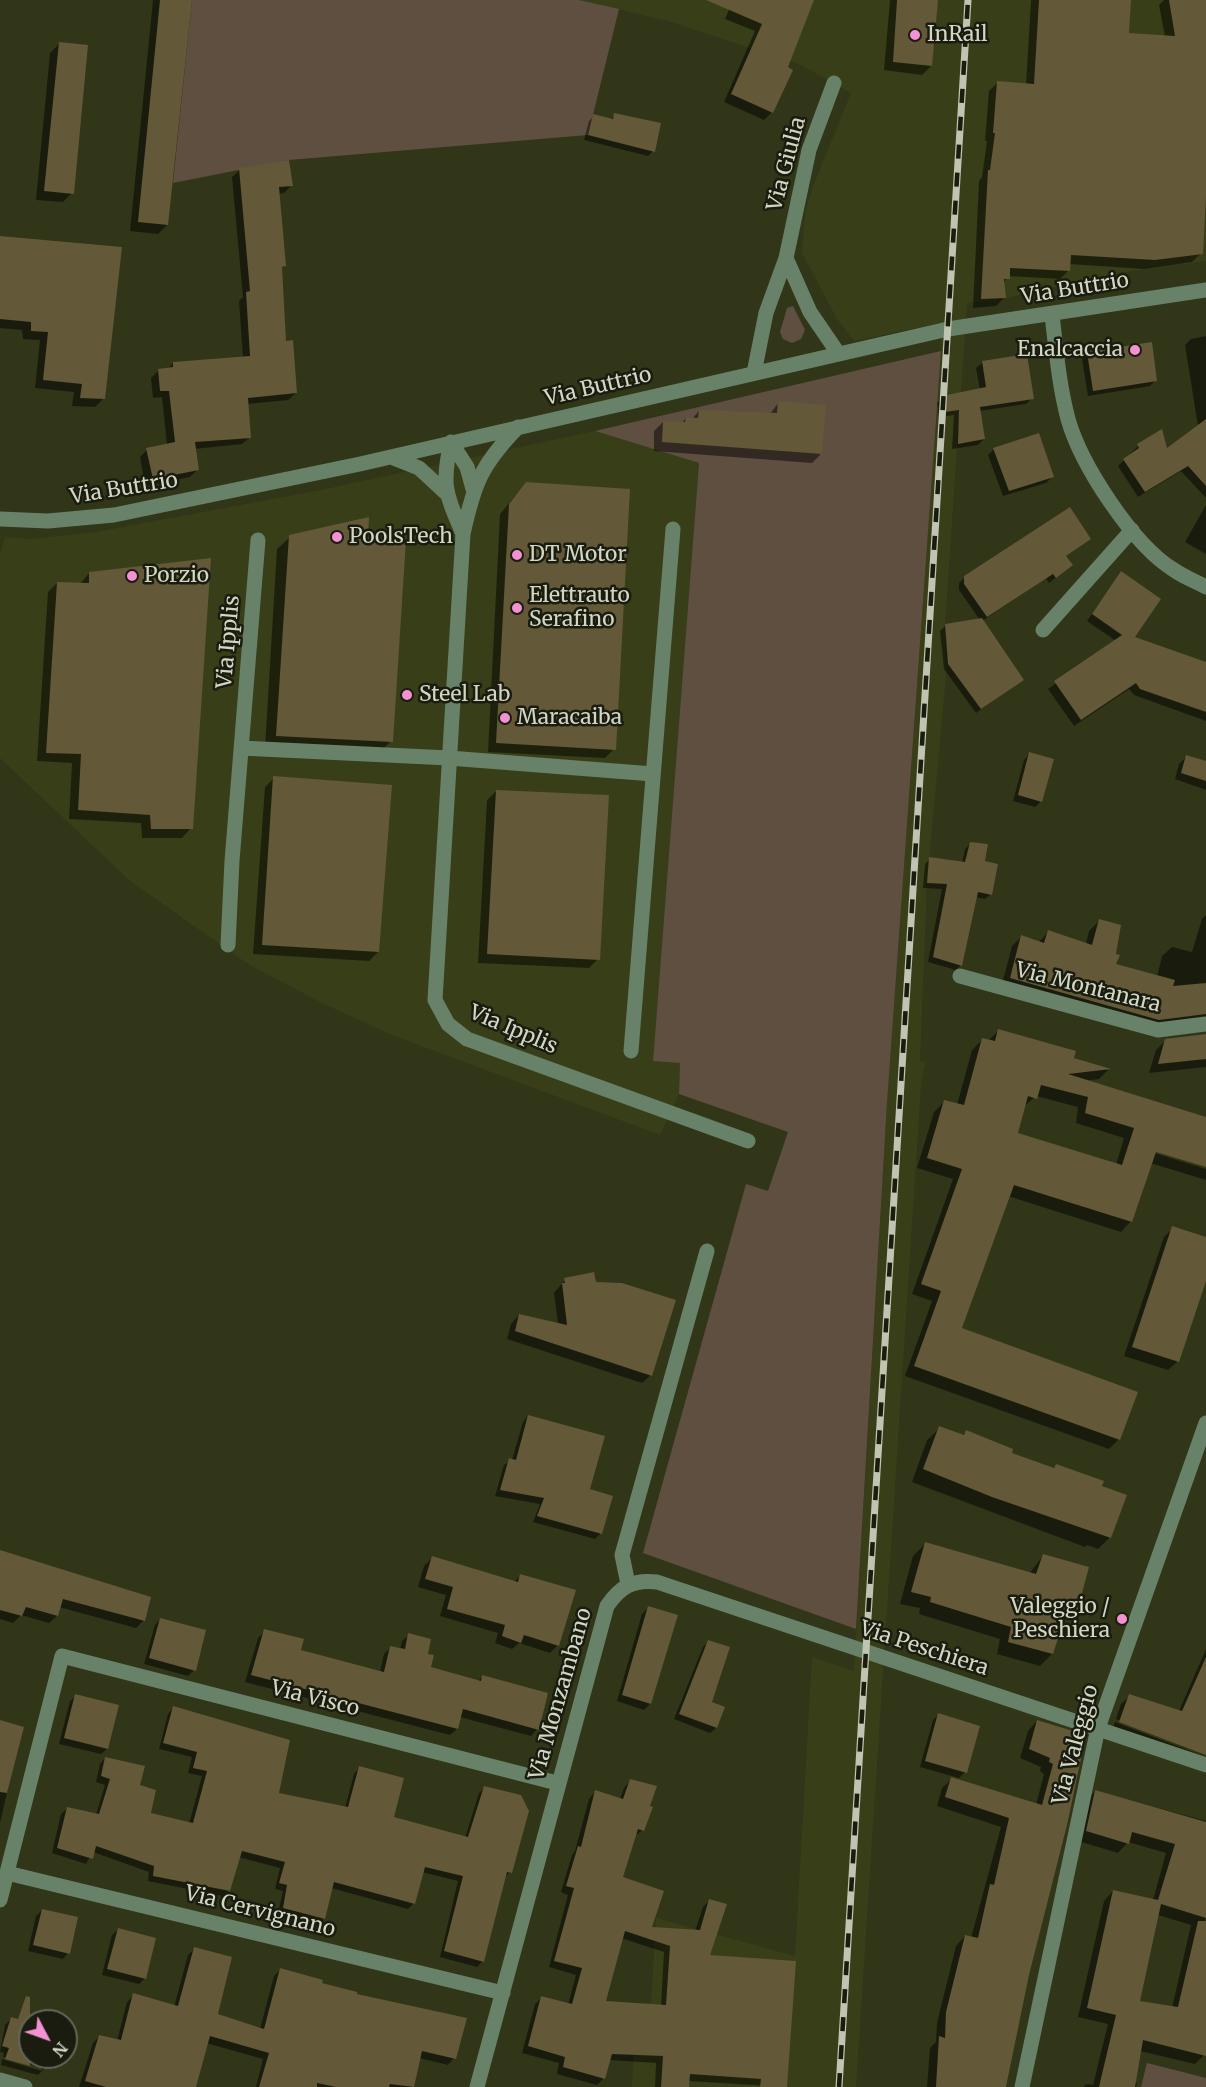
<!DOCTYPE html>
<html>
<head>
<meta charset="utf-8">
<style>
  body { margin:0 }
  #map { position:relative; width:1206px; height:2087px; overflow:hidden; background:#303617; font-family:Merriweather,serif }
  canvas { display:block }
  .north { position:absolute; left:18px; top:2009px; width:60px; height:60px; box-sizing:border-box; background:#191c0f; border:2px solid #636757; border-radius:50%; rotate:131deg; font-size:16px; font-weight:700; line-height:24px; text-align:center; color:#d2d7c4 }
  .north::after { content:''; display:block; margin:auto; width:21px; height:27px; background:#f491d3; clip-path:polygon(50% 0,100% 100%,50% 72%,0 100%) }
</style>
</head>
<body>
<div id="map">
<canvas width="1206" height="2087"></canvas>
<div class="north">N</div>
</div>
<script>
const ctx = document.querySelector('canvas').getContext('2d');
ctx.lineJoin = 'round';
function paint(path, color) { ctx.fillStyle = color; ctx.fill(path, 'evenodd'); }
function strokePath(path, color, width, dash) { ctx.strokeStyle = color; ctx.lineWidth = width; ctx.lineCap = dash ? 'butt' : 'round'; ctx.setLineDash(dash || []); ctx.stroke(path); }
function label(font, color, halo, rows, align = 'center') {
  ctx.font = font + ' Merriweather,serif'; ctx.lineWidth = 5; ctx.setLineDash([]); ctx.textBaseline = 'middle'; ctx.strokeStyle = halo; ctx.fillStyle = color; for (const [text, x, y, turn = 0] of rows) {
    ctx.save(); ctx.translate(x, y); ctx.rotate((+turn || 0) * Math.PI / 180); ctx.textAlign = isNaN(turn) ? turn : align; if (halo) ctx.strokeText(text, 0, 0); ctx.fillText(text, 0, 0); ctx.restore();
  }
}
paint(new Path2D(`
  M579,0H1206V261L1118,273L1006,298L967,303L945,624L946,675L927,883L920,1061L925,1063L921,1085L856,2087H632L637,2003H651L656,1918L795,1956L812,1657L854,1671L887,1103L941,351L940,323L854,341L837,319L802,253L805,212L814,184L851,93L799,64L668,21Z
  M595,431L699,463L653,1061L680,1062L679,1094L660,1135L392,1035L322,1003L248,964L129,880L0,758V555L5,537L31,539L96,532L321,490Z`), '#383f18');
paint(new Path2D(`
  M192,0H579L619,9L588,135L289,160L173,183Z
  M793,306L805,330L801,339L792,343L783,339L780,332L787,308Z
  M941,351L887,1103L856,1629L643,1553L746,1184L768,1191L788,1132L679,1094L680,1063L653,1061L699,463L595,431Z
  M1147,2063L1206,2078V2087H1141Z`), '#5f4f41');
paint(new Path2D(`
  M153,0H190L167,225L158,234L130,231Z
  M733,0H812L786,68L772,112L764,120L724,102L755,31L725,19Z
  M890,0H936L931,66L922,75L884,70Z
  M1031,0H1130L1128,34L1165,37L1159,5L1164,0H1206V147L1201,253L1192,262L1145,269L1069,264V270L1060,279L1008,276L1003,284L1005,297L996,306L973,308L979,181L982,177L987,141H985L989,91L998,82L1026,85Z
  M59,44L72,193L63,202L36,200L50,53Z
  M615,115L653,151L648,156L584,140L589,121L594,116L610,120Z
  M240,170L291,186L284,193L278,194L285,265L280,270L284,342L296,393L288,400L247,404L250,437L242,444L194,449L198,469L190,477L145,486L140,457L147,450L167,445L162,397L153,398L151,378L159,370L168,369L173,363L243,358L239,301L243,297L232,177Z
  M0,237L104,398L95,407L72,406L74,392L35,388L40,340L23,339L22,330L0,328Z
  M1206,336V498L1181,471L1138,497L1118,466L1138,446L1166,451L1198,426L1185,345L1191,339Z
  M1088,353L1156,380L1150,386L1088,396L1082,359Z
  M982,363L1032,398L1026,404L979,411L984,439L978,445L952,449L954,415L939,417L937,403L943,397L980,390L976,368Z
  M779,402L821,454L812,463L654,451V431L663,422L682,423L686,418L692,419L699,411L770,414Z
  M994,449L1052,477L1046,483L1003,496L988,455Z
  M526,483L614,749L605,758L488,752L500,514Z
  M1206,505V554L1185,542Z
  M290,537L391,741L379,753L265,747L277,549Z
  M1090,538L1065,557V570L1049,583L1046,578L982,621L1022,680L976,713L944,669L940,631L945,626L980,620L959,590V583L965,577Z
  M89,573L191,828L182,838H142L141,823L69,819L72,763L37,761L48,592L57,583L80,584Z
  M1121,573L1132,638L1206,664V721L1134,695L1129,689L1074,726L1048,689L1116,641L1087,621Z
  M1029,754L1041,801L1035,807L1013,801L1024,760Z
  M1186,757L1206,763V790L1175,779L1179,764Z
  M274,778L378,952L369,961L253,954L265,787Z
  M496,791L598,959L589,968L478,963L487,800Z
  M970,844L983,862L991,894L985,899L975,897L961,965L956,970L928,962L942,889L923,888L925,864L930,859L962,863L965,849Z
  M1206,915V1032L1204,1027L1149,1029L1001,988L1012,946L1021,937L1038,943L1048,932L1086,944L1089,931L1099,921L1114,965L1157,977L1162,956L1172,947L1192,952L1202,919Z
  M998,1031L1108,1070L1099,1079L1084,1081L1206,1119V1166L1149,1148L1148,1151L1206,1169V1180L1150,1163L1131,1221L1121,1232L1008,1196L960,1329L1119,1439L1109,1449L905,1376L932,1301L912,1294L953,1179L917,1168L934,1112L944,1102L957,1105L972,1050L982,1040L988,1041ZM1036,1096L1078,1107L1076,1123L1124,1138L1116,1165L1016,1134L1023,1107Z
  M1206,1034V1067L1149,1073L1156,1050L1166,1040Z
  M1173,1228L1206,1239V1276L1178,1361L1168,1370L1124,1356L1164,1237Z
  M565,1280L595,1284L651,1375L642,1383L507,1339L511,1324L519,1315L558,1324L554,1293Z
  M528,1416L589,1490L600,1534L595,1539L533,1522L540,1504L495,1496L504,1465L512,1460L523,1422Z
  M940,1428L962,1436L966,1432L1010,1454L1052,1469L1056,1465L1100,1487L1110,1537L1098,1549L1087,1545L1085,1547L912,1482L927,1440Z
  M925,1544L1029,1574L1043,1556L1075,1611L1061,1623L1052,1654L1040,1666L997,1654L1000,1639L919,1614L920,1608L900,1604L913,1556Z
  M432,1558L514,1582L521,1575L558,1645L550,1653L519,1643L512,1649L495,1643L498,1633L440,1616L446,1595L418,1587L424,1566Z
  M8,1564L144,1620L136,1628L59,1607L57,1616L49,1623L21,1615L13,1623L0,1619V1592Z
  M648,1608L676,1616L650,1704L644,1710L617,1701L642,1614Z
  M160,1619L194,1670L188,1676L144,1664L155,1625Z
  M265,1631L299,1652L380,1672L384,1654L391,1647L400,1650L402,1641L409,1635L426,1655L429,1668L478,1681L482,1677L537,1729L531,1736L460,1717L457,1729L450,1735L245,1682L258,1638Z
  M708,1642L710,1703L716,1728L710,1733L674,1719L703,1647Z
  M1206,1649V1754L1116,1719L1121,1704L1130,1696L1179,1711Z
  M76,1696L107,1749L101,1754L59,1744L70,1701Z
  M173,1708L277,1794L345,1808L354,1774L359,1768L392,1818L465,1838L479,1793L485,1787L510,1872L504,1878L483,1961L477,1967L440,1957L458,1881L422,1872L414,1903L408,1909L331,1888L324,1918L318,1924L278,1913L283,1891L275,1889L280,1868L238,1857L229,1890L223,1896L148,1881L149,1872L93,1852L86,1864L52,1853L61,1814L67,1809L96,1815L105,1785L96,1782L100,1764L105,1758L139,1786L149,1814L189,1824L202,1776L188,1773L192,1757L159,1749L168,1714Z
  M938,1715L965,1772L959,1778L920,1767L933,1720Z
  M1037,1721L1085,1736L1028,1975L1006,2087H927L930,2048L936,2042L937,2023L956,1946L965,1936L971,1938L1001,1827L937,1806L942,1788L952,1779L1036,1805L1044,1774L1040,1771L1041,1767L1020,1758L1028,1731Z
  M0,1722L22,1728L0,1823Z
  M1115,1722L1206,1757V1767L1112,1730Z
  M630,1781L643,1830L634,1836L621,1878L650,1929L695,1931L703,1907L710,1900L708,1957L786,2087L688,2081V2087H655L656,2063L609,2060L604,2078L597,2085L557,2074L559,2063L522,2053L535,2004L542,1997L568,2005L576,1975L549,1967L568,1895L561,1892L572,1855L575,1851L589,1799L595,1792L620,1799L624,1788ZM621,1938L664,1952L661,2006L604,2003Z
  M1095,1791L1206,1821L1204,2055L1195,2064L1140,2051L1134,2082L1137,2083L1136,2087H1083L1086,2084L1093,2085L1108,2024L1078,2017L1104,1901L1113,1891L1153,1900L1166,1853L1128,1842L1118,1853L1078,1841L1086,1801ZM1158,1915L1191,1925L1172,2008L1138,2002Z
  M42,1910L68,1953L63,1959L28,1951L36,1916Z
  M118,1930L145,1978L139,1984L102,1975L112,1935Z
  M194,1949L216,2015L260,2029L274,1976L280,1970L355,1995L454,2058L448,2065L419,2058L412,2087H256L263,2059L206,2043L194,2087H79L93,2043L100,2036L117,2041L127,2002L134,1995L174,2007L188,1955Z
  M11,2019L30,2024V2057H47L44,2069L38,2075L1,2065L2,2059L42,2071V2068L3,2057L4,2053L0,2052L5,2025Z`), '#0007');
paint(new Path2D(`
  M160,0H192L168,225L138,222Z
  M706,0H814L788,67L793,70L773,113L731,94L762,24Z
  M897,0H938L932,66L893,62Z
  M1039,0H1131L1129,33L1175,36L1169,0H1206V197L1203,254L1155,260L1071,255L1070,271L1010,268V279H1004L1006,298L981,299L988,170H990L995,133H993L997,81L1034,84Z
  M59,42L88,45L74,194L44,191Z
  M614,113L661,123L655,152L588,135L593,114L613,119Z
  M289,160L293,186L279,187L286,266L282,267L286,341L293,340L297,393L248,398L251,438L195,442L199,470L153,479L146,448L175,442L169,391H160L158,369L173,367V362L250,356L246,292L250,291L239,168Z
  M0,236L122,247L105,399L80,398L82,384L43,380L48,332L31,331V322L0,319Z
  M1152,342L1157,381L1093,391L1087,352Z
  M1027,354L1034,399L980,407L985,439L958,444L959,410L945,412L942,396L986,387L982,361Z
  M778,401L826,405L822,454L662,442L663,421L685,422L686,417L698,418L699,410L777,413Z
  M1206,419V486L1188,466L1145,492L1123,459L1139,448L1137,444L1162,429L1167,448Z
  M1039,433L1054,477L1009,491L993,448Z
  M526,482L630,489L616,750L496,743L509,504Z
  M1070,507L1091,539L1066,556L1073,565L1056,578L1053,574L987,617L964,584V576Z
  M369,517L368,538L406,540L393,742L276,736L289,535Z
  M211,558L193,829H151L150,815L78,810L81,754L46,753L57,582L89,583V572Z
  M1121,571L1161,599L1135,637L1206,662V712L1140,689L1136,683L1081,720L1054,681L1122,635L1092,614Z
  M982,618L1024,680L981,709L948,664L945,624Z
  M1029,752L1054,759L1042,802L1018,795Z
  M1186,755L1206,761V781L1181,773Z
  M273,776L392,785L379,952L262,945Z
  M496,790L609,795L600,960L487,954Z
  M970,842L988,844L985,861L998,864L992,895L978,892L962,966L933,957L947,884L927,883L929,857L965,862Z
  M1099,919L1121,925L1116,954L1120,955L1116,964L1175,980L1173,986L1206,983V1014L1159,1020L1010,978L1021,935L1044,943L1048,930L1092,945Z
  M998,1029L1076,1051L1074,1058L1111,1069L1068,1074L1206,1117V1167L1156,1152L1132,1222L1014,1185L962,1328L1138,1392L1120,1440L914,1366L941,1291L921,1284L962,1169L927,1158L944,1100L964,1105L982,1038L995,1041ZM1041,1085L1088,1097L1085,1113L1134,1128L1122,1165L1018,1133L1028,1096L1037,1099Z
  M1206,1034V1059L1158,1064L1165,1039Z
  M1172,1226L1206,1237V1281L1179,1362L1132,1347Z
  M594,1272L596,1282L622,1283L676,1300L652,1376L515,1331L519,1314L567,1325L562,1283H565L564,1278Z
  M528,1415L605,1436L590,1489L613,1496L602,1534L537,1516L544,1498L500,1490L509,1458L516,1460Z
  M939,1426L964,1435L966,1430L1013,1449L1012,1453L1054,1468L1056,1464L1104,1481L1102,1486L1127,1495L1111,1538L992,1497L923,1469Z
  M925,1542L1036,1574L1043,1554L1089,1567L1077,1612L1067,1610L1053,1654L1008,1642L1011,1627L930,1602L931,1597L911,1592Z
  M0,1550L151,1597L145,1621L63,1599L58,1616L26,1607L22,1616L0,1610Z
  M432,1556L518,1582L520,1574L576,1590L559,1646L524,1635L521,1643L502,1636L505,1625L447,1609L453,1587L425,1579Z
  M648,1606L678,1615L651,1704L622,1695Z
  M160,1618L206,1630L196,1671L149,1658Z
  M264,1629L304,1639L301,1650L384,1672L390,1646L405,1649L408,1633L431,1639L428,1654L434,1655L431,1667L481,1681L482,1675L548,1693L539,1730L463,1709L458,1729L251,1675Z
  M708,1640L730,1647L712,1702L725,1707L717,1728L679,1714Z
  M1206,1657V1755L1119,1722L1129,1694L1182,1711Z
  M75,1694L119,1705L108,1749L64,1738Z
  M173,1706L290,1740L279,1793L348,1807L359,1766L404,1778L394,1817L468,1837L484,1786L521,1795L529,1811L512,1873L507,1872L484,1962L444,1951L463,1876L425,1867L415,1904L334,1882L325,1919L283,1908L287,1885L279,1883L285,1862L242,1851L230,1891L153,1876L154,1866L96,1846L93,1859L57,1848L67,1807L99,1814L110,1779L101,1776L105,1757L145,1766L140,1785L156,1790L151,1813L193,1823L207,1771L193,1768L197,1752L163,1743Z
  M938,1713L980,1726L967,1773L925,1761Z
  M0,1720L24,1727L7,1793L0,1792Z
  M1037,1720L1086,1735L1067,1825L1029,1975L1006,2087H936L939,2036L945,2038L946,2012L965,1935L978,1938L990,1884L994,1885L1009,1818L945,1797L951,1777L1042,1805L1053,1764L1049,1762L1050,1758L1029,1749Z
  M630,1779L657,1786L650,1806L653,1807L644,1831L638,1829L623,1877L664,1891L652,1927L700,1930L709,1899L727,1904L710,1955L796,1961L787,2087H760L761,2079L690,2074L689,2087H661L663,2056L612,2054L605,2079L563,2067L565,2057L528,2046L541,1996L572,2004L582,1968L554,1961L574,1888L566,1886L578,1846L581,1847L595,1790L623,1799ZM625,1931L670,1946L666,2005L606,2001Z
  M1095,1790L1206,1822V1918L1161,1904L1140,2001L1178,2007L1198,1921H1206V2056L1143,2040L1135,2087H1099L1116,2015L1087,2008L1113,1890L1158,1900L1175,1844L1132,1832L1129,1844L1086,1831Z
  M42,1909L78,1917L70,1954L33,1945Z
  M118,1928L156,1938L146,1979L107,1969Z
  M194,1947L232,1957L218,2014L264,2029L280,1968L323,1980L322,1983L357,1992V1994L467,2018L456,2059L422,2051L414,2087L390,2084L389,2087H336L317,2083V2087H259L269,2053L210,2036L196,2087H106L85,2081L99,2035L121,2040L133,1993L178,2006Z
  M26,1996L30,1997V2066L5,2059L9,2048L2,2046L11,2017L18,2019Z`), '#635838');
strokePath(new Path2D(`
  M786,258L810,312L838,353
  M1052,315C1056,349 1059,385 1068,419C1081,465 1133,545 1174,570C1184,577 1195,581 1206,587
  M754,373L766,313L786,258L809,150L834,83
  M518,427C481,465 474,484 463,534L435,1000L448,1024L467,1039L748,1141
  M451,442C441,486 446,494 463,534
  M451,442L467,467L473,489
  M391,457L419,468L446,493
  M0,519L48,521L114,515L360,464L948,329L1206,290
  M1043,630L1132,530
  M241,748L449,758L653,774
  M228,945L232,861L258,540
  M960,976L1158,1030L1206,1024
  M631,1051L673,529
  M628,1584L622,1555L707,1251
  M7,1873L503,1993
  M0,1900L62,1656L557,1783
  M0,2080L25,2087
  M477,2087L607,1606C620,1587 633,1579 657,1582L1206,1765
  M1022,2087L1098,1728L1206,1423`), '#688269', 15);
const rail = new Path2D(`
  M839,2087L968,0`);
strokePath(rail, '#bfc5b0', 7);
strokePath(rail, '#191c0f', 4.5, [14]);
for (const [x, y, r, color] of [
  [915,35,6,"#f491d3"],
  [1135,350,6,"#f491d3"],
  [337,537,6,"#f491d3"],
  [517,555,6,"#f491d3"],
  [132,576,6,"#f491d3"],
  [517,608,6,"#f491d3"],
  [407,695,6,"#f491d3"],
  [505,718,6,"#f491d3"],
  [1122,1619,6,"#f491d3"]
]) { const dot = new Path2D(); dot.arc(x, y, r, 0, 2 * Math.PI); ctx.fillStyle = color; ctx.fill(dot); strokePath(dot, '#191c0f', 2); }
label('21px', '#d2d7c4', '#191c0f', [
  ["InRail",927,35],
  ["Enalcaccia",1123,350,"right"],
  ["PoolsTech",349,537],
  ["DT Motor",529,555],
  ["Porzio",144,576],
  ["Elettrauto",529,596],
  ["Serafino",529,620],
  ["Steel Lab",419,695],
  ["Maracaiba",517,718],
  ["Valeggio /",1110,1607,"right"],
  ["Peschiera",1110,1631,"right"]
], 'left');
label('21px', '#d2d7c4', '#191c0f', [
  ["Via Giulia",787,164,-75],
  ["Via Buttrio",1075,289,-9],
  ["Via Buttrio",598,387,-13],
  ["Via Buttrio",124,489,-9],
  ["Via Ipplis",229,642,-85],
  ["Via Montanara",1088,988,14],
  ["Via Ipplis",513,1030,23],
  ["Via Peschiera",924,1649,18],
  ["Via Monzambano",561,1694,-74],
  ["Via Visco",315,1699,14],
  ["Via Valeggio",1076,1745,-75],
  ["Via Cervignano",260,1912,14]
]);
</script>
</body>
</html>
